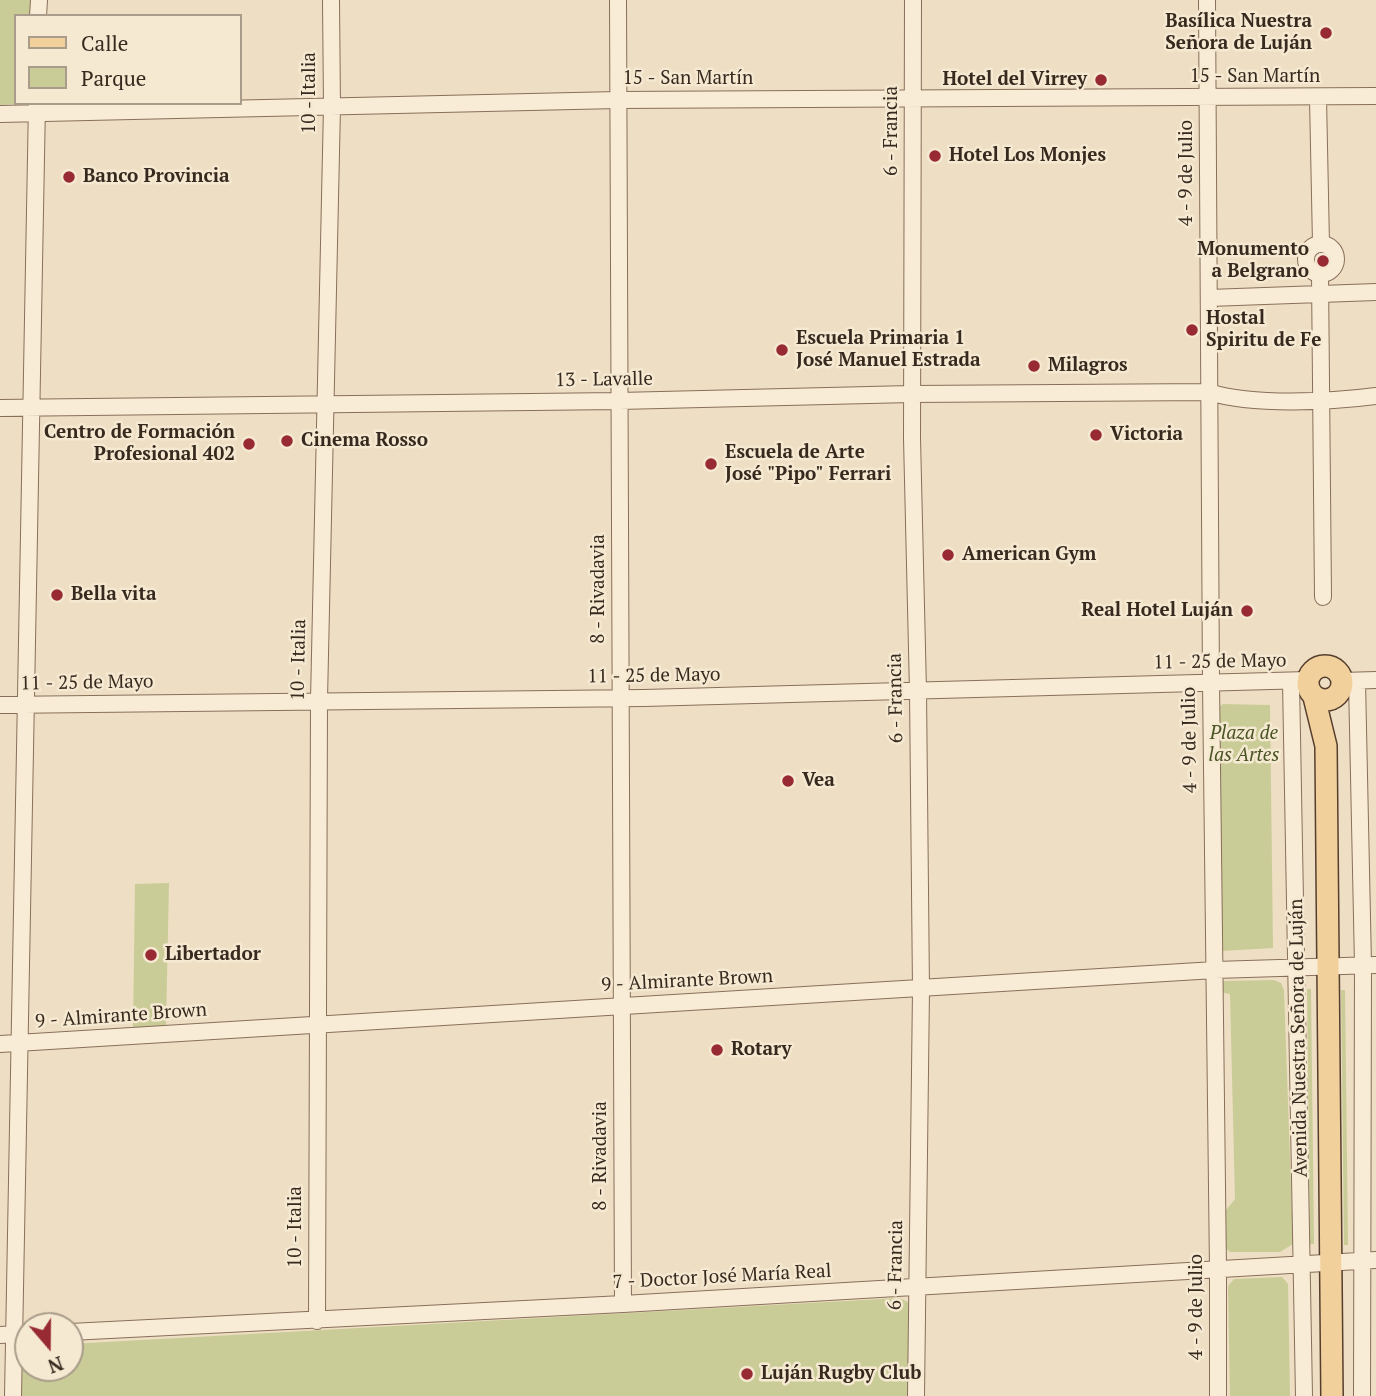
<!DOCTYPE html>
<html>
<head>
<meta charset="utf-8">
<style>
  body { margin:0 }
  #map { position:relative; width:1376px; height:1396px; overflow:hidden; background:#eedec3; font-family:"PT Serif",serif }
  canvas { display:block }
  .legend { position:absolute; left:14px; top:14px; width:228px; height:91px; box-sizing:border-box; background:#f5e9d2; border:2px solid #a99c8a; margin:0; padding:9px 12px; list-style:none; font-size:21px; color:#38291e }
  .legend li { display:flex; align-items:center; gap:14px; height:35px }
  .legend b { width:35px; border:2px solid #a99c8a }
  .north { position:absolute; left:14px; top:1312px; width:70px; height:70px; box-sizing:border-box; background:#f5e9d2; border:2px solid #a99c8a; border-radius:50%; rotate:160deg; font-size:19px; font-weight:700; line-height:28px; text-align:center; color:#38291e }
  .north::after { content:''; display:block; margin:auto; width:24px; height:32px; background:#972a32; clip-path:polygon(50% 0,100% 100%,50% 72%,0 100%) }
</style>
</head>
<body>
<div id="map">
<canvas width="1376" height="1396"></canvas>
<ul class="legend">
<li><b style="height:9px;background:#f1d09b"></b>Calle</li>
<li><b style="height:19px;background:#c9cc97"></b>Parque</li>
</ul>
<div class="north">N</div>
</div>
<script>
const ctx = document.querySelector('canvas').getContext('2d');
ctx.lineJoin = 'round';
function paint(path, color) { ctx.fillStyle = color; ctx.fill(path, 'evenodd'); }
function strokePath(path, color, width, dash) { ctx.strokeStyle = color; ctx.lineWidth = width; ctx.lineCap = dash ? 'butt' : 'round'; ctx.setLineDash(dash || []); ctx.stroke(path); }
function label(font, color, halo, rows, align = 'center') {
  ctx.font = font + ' "PT Serif",serif'; ctx.lineWidth = 5; ctx.setLineDash([]); ctx.textBaseline = 'middle'; ctx.strokeStyle = halo; ctx.fillStyle = color; for (const [text, x, y, turn = 0] of rows) {
    ctx.save(); ctx.translate(x, y); ctx.rotate((+turn || 0) * Math.PI / 180); ctx.textAlign = isNaN(turn) ? turn : align; if (halo) ctx.strokeText(text, 0, 0); ctx.fillText(text, 0, 0); ctx.restore();
  }
}
paint(new Path2D(`
  M0,0H31V16H16V103H26L0,105Z
  M1223,704L1270,705L1273,948L1222,951L1218,708Z
  M169,883L166,1026L133,1028L135,884Z
  M1274,980L1281,983L1284,990L1293,1244L1280,1252H1230L1224,1247L1223,1214L1235,1199L1230,994L1219,992L1220,985L1224,981Z
  M1307,989H1311L1314,1244H1310Z
  M1341,990H1345L1348,1245H1344Z
  M1282,1277L1288,1284L1290,1396H1230L1228,1286L1234,1279Z
  M899,1298L908,1302L910,1308L911,1396H19V1355L22,1349L28,1347V1368H70V1344Z`), '#c9cc97');
const minor = new Path2D(`
  M618,0L623,1304
  M913,0L912,438L918,691L921,990L916,1396
  M1207,0L1211,683L1218,1270V1396
  M38,16L39,0
  M1318,98L1321,244
  M0,114L618,100L1376,96
  M1306 259a15 15 0 1 1 30 0a15 15 0 1 1-30 0Z
  M1320,275L1323,597
  M1209,298L1376,292
  M0,408L619,401L911,394L1209,392C1252,406 1331,402 1376,396
  M1291,681L1304,1396
  M1342,681L1376,680
  M1357,681L1363,965L1362,1396
  M0,705L644,698L1308,680
  M0,1044L1215,970L1376,965
  M317,1321L319,700L332,107L331,0
  M70,1332L623,1304L1376,1260
  M0,1335L28,1333
  M13,1396L37,103`);
const major = new Path2D(`
  M1308 683a17 17 0 1 1 34 0a17 17 0 1 1-34 0Z
  M1314,697L1326,746L1332,1396`);
strokePath(minor, '#886f5a', 18);
strokePath(major, '#563e2e', 24);
strokePath(minor, '#f9ecd6', 16);
strokePath(major, '#f1d09b', 21);
for (const [x, y, r, color] of [
  [1326,33,7,"#972a32"],
  [1101,80,7,"#972a32"],
  [935,156,7,"#972a32"],
  [69,177,7,"#972a32"],
  [1323,261,7,"#972a32"],
  [1192,330,7,"#972a32"],
  [782,350,7,"#972a32"],
  [1034,366,7,"#972a32"],
  [1096,435,7,"#972a32"],
  [287,441,7,"#972a32"],
  [249,444,7,"#972a32"],
  [711,464,7,"#972a32"],
  [948,555,7,"#972a32"],
  [57,595,7,"#972a32"],
  [1247,611,7,"#972a32"],
  [788,781,7,"#972a32"],
  [151,955,7,"#972a32"],
  [717,1050,7,"#972a32"],
  [747,1374,7,"#972a32"]
]) { const dot = new Path2D(); dot.arc(x, y, r, 0, 2 * Math.PI); ctx.fillStyle = color; ctx.fill(dot); strokePath(dot, '#f5e9d2', 2.5); }
label('bold 19px', '#38291e', '#f5e9d2', [
  ["Basílica Nuestra",1312,22,"right"],
  ["Señora de Luján",1312,44,"right"],
  ["Hotel del Virrey",1087,80,"right"],
  ["Hotel Los Monjes",949,156],
  ["Banco Provincia",83,177],
  ["Monumento",1309,250,"right"],
  ["a Belgrano",1309,272,"right"],
  ["Hostal",1206,319],
  ["Spiritu de Fe",1206,341],
  ["Escuela Primaria 1",796,339],
  ["José Manuel Estrada",796,361],
  ["Milagros",1048,366],
  ["Centro de Formación",235,433,"right"],
  ["Profesional 402",235,455,"right"],
  ["Victoria",1110,435],
  ["Cinema Rosso",301,441],
  ["Escuela de Arte",725,453],
  ["José \"Pipo\" Ferrari",725,475],
  ["American Gym",962,555],
  ["Bella vita",71,595],
  ["Real Hotel Luján",1233,611,"right"],
  ["Vea",802,781],
  ["Libertador",165,955],
  ["Rotary",731,1050],
  ["Luján Rugby Club",761,1374]
], 'left');
label('19px', '#38291e', '#f5e9d2', [
  ["15 - San Martín",1255,77],
  ["15 - San Martín",688,79],
  ["10 - Italia",310,93,-90],
  ["6 - Francia",892,131,-90],
  ["4 - 9 de Julio",1187,173,-90],
  ["13 - Lavalle",604,380,-1],
  ["8 - Rivadavia",599,589,-90],
  ["10 - Italia",299,660,-89],
  ["11 - 25 de Mayo",1220,662,-1],
  ["11 - 25 de Mayo",654,676,-1],
  ["11 - 25 de Mayo",87,683,-1],
  ["6 - Francia",896,698,-91],
  ["4 - 9 de Julio",1190,740,-91],
  ["9 - Almirante Brown",687,981,-3],
  ["9 - Almirante Brown",121,1016,-4],
  ["Avenida Nuestra Señora de Luján",1299,1038,-91],
  ["8 - Rivadavia",601,1156,-90],
  ["10 - Italia",296,1227,-90],
  ["6 - Francia",896,1265,-89],
  ["7 - Doctor José María Real",722,1277,-3],
  ["4 - 9 de Julio",1197,1307,-90]
]);
label('italic 19px', '#4b5424', '#f5e9d2', [
  ["Plaza de",1244,734],
  ["las Artes",1244,756]
]);
</script>
</body>
</html>
